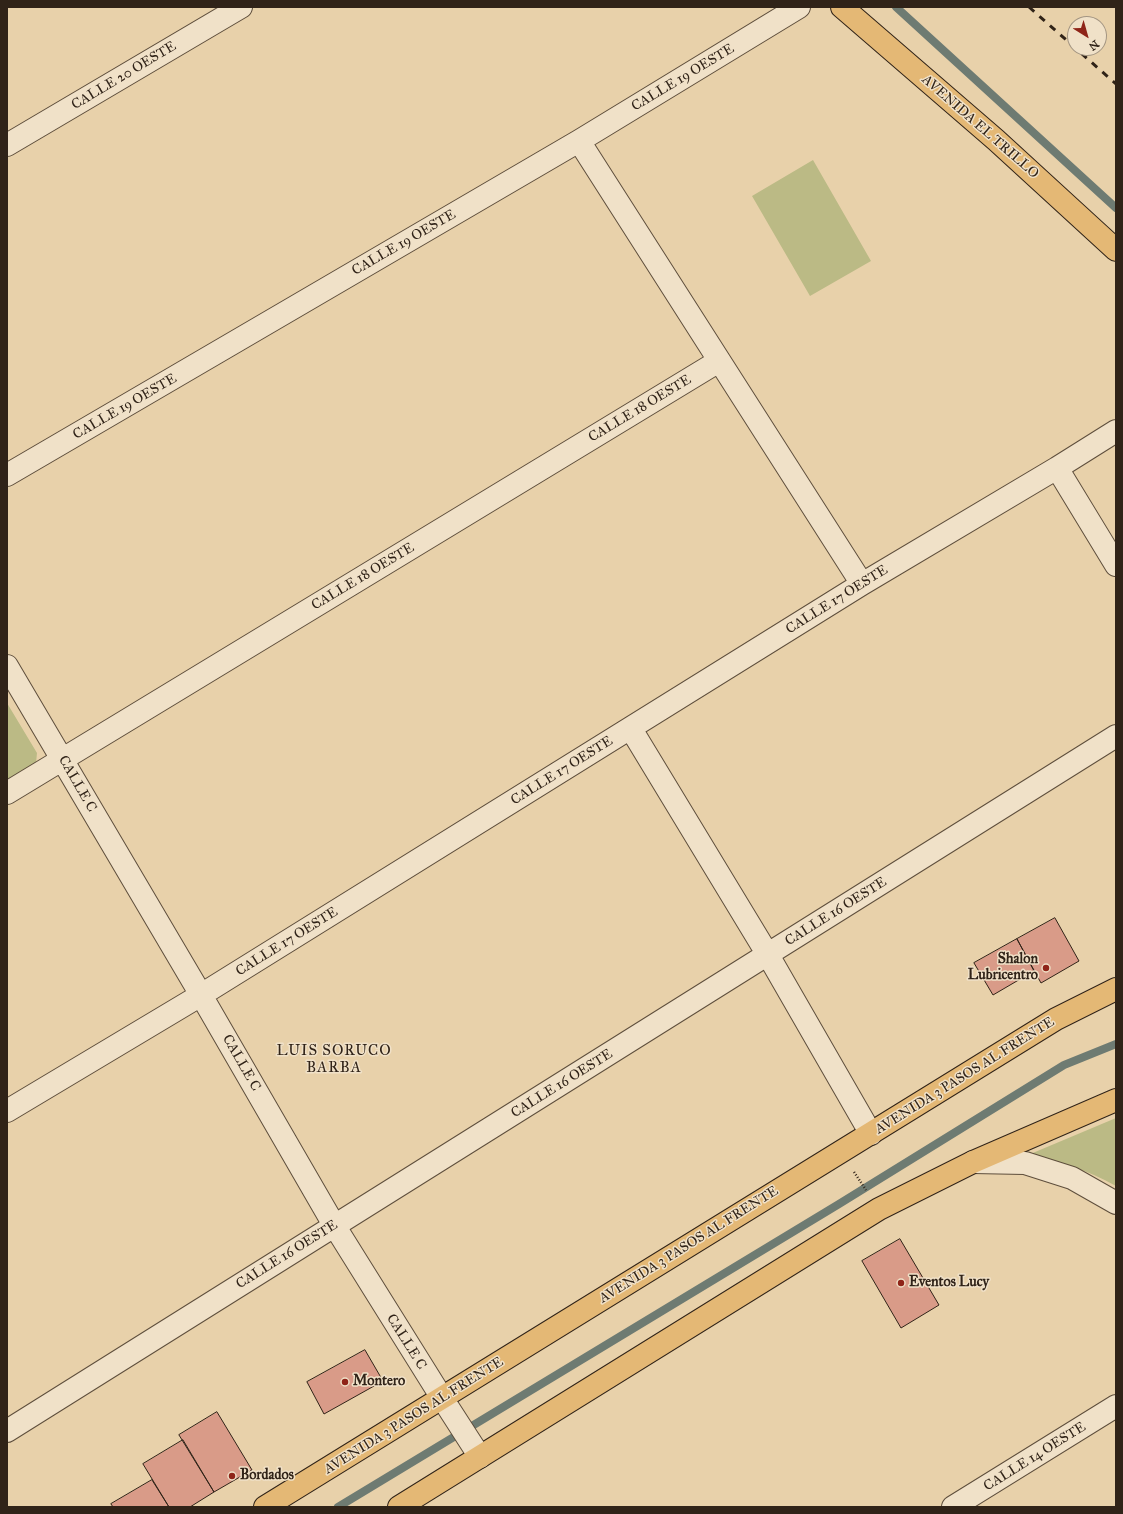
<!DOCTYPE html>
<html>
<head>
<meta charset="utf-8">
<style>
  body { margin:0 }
  #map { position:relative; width:1123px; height:1514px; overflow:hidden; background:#e8d1aa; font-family:"IM FELL Great Primer",serif }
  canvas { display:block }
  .frame { position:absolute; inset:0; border:8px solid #302318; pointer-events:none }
  .north { position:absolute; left:1067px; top:16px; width:40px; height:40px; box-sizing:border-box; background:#f0e1c8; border:1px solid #a39582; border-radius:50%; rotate:143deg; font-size:11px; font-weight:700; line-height:16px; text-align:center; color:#302318 }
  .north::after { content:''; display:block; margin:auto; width:14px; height:18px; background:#8f2418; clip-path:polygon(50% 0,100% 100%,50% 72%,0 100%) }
</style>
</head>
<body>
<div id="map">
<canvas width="1123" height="1514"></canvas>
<div class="frame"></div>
<div class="north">N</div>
</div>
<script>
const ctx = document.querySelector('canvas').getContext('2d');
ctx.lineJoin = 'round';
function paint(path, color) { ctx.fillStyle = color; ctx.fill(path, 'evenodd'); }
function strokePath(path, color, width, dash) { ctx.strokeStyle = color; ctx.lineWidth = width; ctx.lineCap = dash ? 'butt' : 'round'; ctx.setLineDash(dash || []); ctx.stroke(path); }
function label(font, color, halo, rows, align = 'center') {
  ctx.font = font + ' "IM FELL Great Primer",serif'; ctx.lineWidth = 3; ctx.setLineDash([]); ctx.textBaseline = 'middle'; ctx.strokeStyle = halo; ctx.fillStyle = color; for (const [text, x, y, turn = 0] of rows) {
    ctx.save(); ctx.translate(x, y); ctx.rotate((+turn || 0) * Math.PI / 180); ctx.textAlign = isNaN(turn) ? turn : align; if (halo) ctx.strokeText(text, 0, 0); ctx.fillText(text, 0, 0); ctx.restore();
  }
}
paint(new Path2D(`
  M813,160L871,261L810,296L752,196Z
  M7,703L37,753L36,763L7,784Z
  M1116,1118V1186C1087,1170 1060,1161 1028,1155Z`), '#bbba85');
strokePath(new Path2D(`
  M896,7L1116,208
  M338,1507L839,1204L1064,1065L1116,1044`), '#6e7b72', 8);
const building = new Path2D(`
  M1055,918L1079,961L1041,983L1017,939Z
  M1017,939L1034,971L993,995L974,963Z
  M900,1239L939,1305L901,1328L862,1261Z
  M365,1350L383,1381L324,1414L307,1382Z
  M217,1412L252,1470L214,1492L179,1435Z
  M183,1440L214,1492L190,1507H169L143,1464Z
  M152,1480L169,1507H113L111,1504Z`);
paint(building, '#d99b88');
strokePath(building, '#302318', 1);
const minor = new Path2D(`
  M579,141L862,584
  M7,145L241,7
  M1057,468L1116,565
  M7,475L579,141L799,7
  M7,666L201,995L334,1225L442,1398L480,1457
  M631,729L768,955L871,1134
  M7,793L719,361
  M7,1111L201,995L862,584L1057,468L1116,431
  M973,1162L1025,1163L1072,1178L1116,1203
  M7,1431L1116,736
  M953,1507L1116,1406`);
const major = new Path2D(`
  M842,7L996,140L1116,250
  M265,1507L1056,1019L1116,989
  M399,1507L879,1209L973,1162L1116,1100`);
strokePath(minor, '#5e4e3c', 24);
strokePath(major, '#302318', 24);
strokePath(new Path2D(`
  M854,1172L866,1190`), '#302318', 2.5, [1, 2]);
strokePath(minor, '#f0e1c8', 22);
strokePath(major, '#e4b875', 22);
strokePath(new Path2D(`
  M1029,7L1116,84`), '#302318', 3, [7, 7]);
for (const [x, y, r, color] of [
  [1046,968,4,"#8f2418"],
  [901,1283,4,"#8f2418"],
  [345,1382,4,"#8f2418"],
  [232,1476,4,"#8f2418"]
]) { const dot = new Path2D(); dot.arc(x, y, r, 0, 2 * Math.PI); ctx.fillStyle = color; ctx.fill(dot); strokePath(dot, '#f0e1c8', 1.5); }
label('14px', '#302318', '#f0e1c8', [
  ["CALLE 20 OESTE",124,76,-31],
  ["CALLE 19 OESTE",683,78,-31],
  ["AVENIDA EL TRILLO",980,127,41],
  ["CALLE 19 OESTE",404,243,-30],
  ["CALLE 19 OESTE",125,407,-30],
  ["CALLE 18 OESTE",640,409,-31],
  ["CALLE 18 OESTE",363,577,-31],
  ["CALLE 17 OESTE",837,600,-32],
  ["CALLE 17 OESTE",562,771,-32],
  ["CALLE C",77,784,60],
  ["CALLE 16 OESTE",836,912,-32],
  ["CALLE 17 OESTE",287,942,-32],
  ["CALLE C",241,1063,60],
  ["AVENIDA 3 PASOS AL FRENTE",965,1076,-32],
  ["CALLE 16 OESTE",562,1084,-32],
  ["AVENIDA 3 PASOS AL FRENTE",689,1245,-32],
  ["CALLE 16 OESTE",287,1255,-32],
  ["CALLE C",406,1342,58],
  ["AVENIDA 3 PASOS AL FRENTE",414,1416,-32],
  ["CALLE 14 OESTE",1035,1457,-32]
]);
label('bold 14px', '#302318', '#f0e1c8', [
  ["Shalon",1038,960,"right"],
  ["Lubricentro",1038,976,"right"],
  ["Eventos Lucy",909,1283],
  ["Montero",353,1382],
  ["Bordados",240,1476]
], 'left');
ctx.letterSpacing = '1px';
label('15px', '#302318', '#f0e1c8', [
  ["LUIS SORUCO",334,1051],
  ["BARBA",334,1068]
]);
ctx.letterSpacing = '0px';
</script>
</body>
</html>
